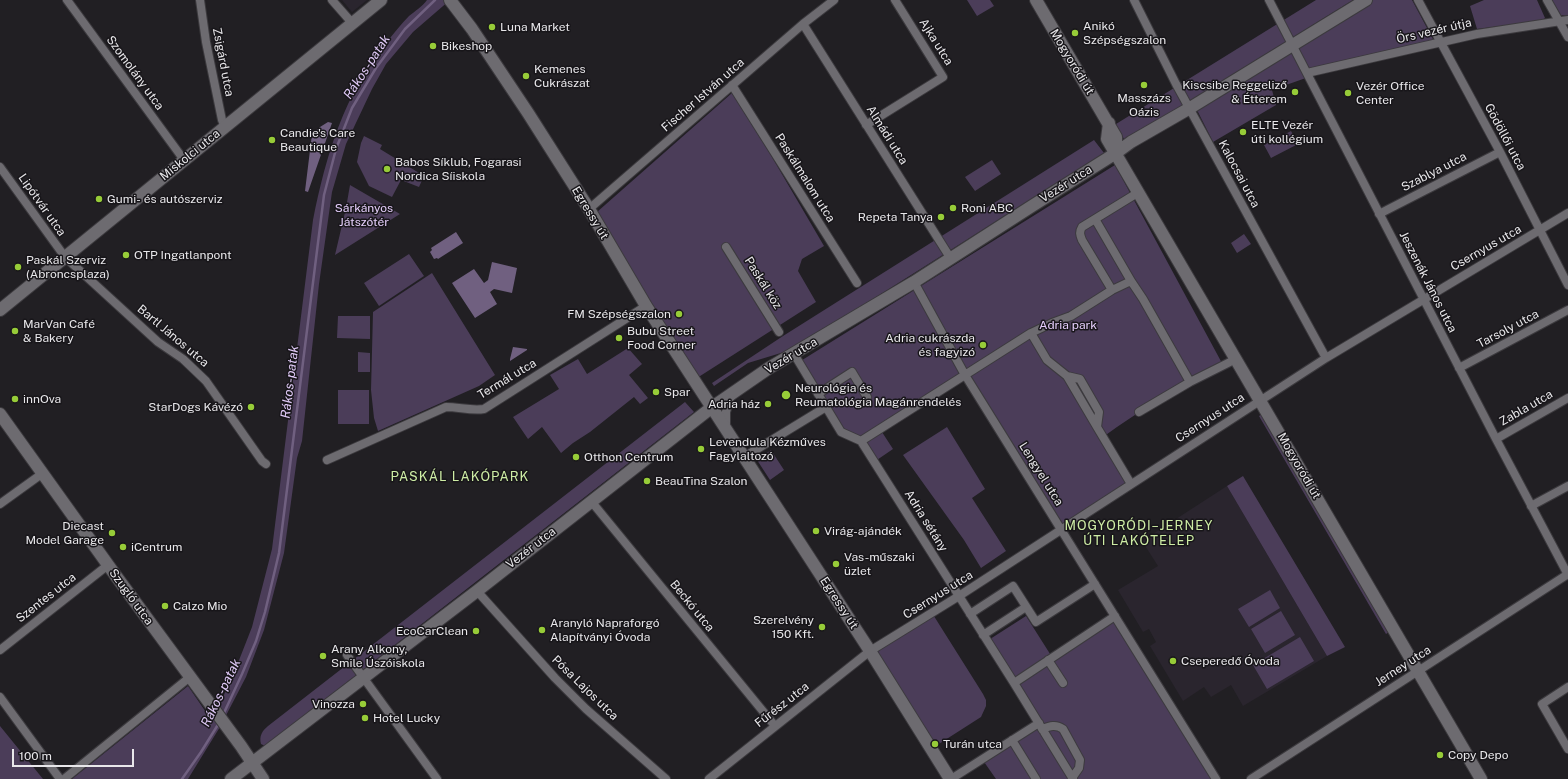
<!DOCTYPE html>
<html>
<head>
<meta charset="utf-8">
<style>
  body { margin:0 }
  #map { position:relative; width:1568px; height:779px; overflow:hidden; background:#211f23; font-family:"Public Sans",sans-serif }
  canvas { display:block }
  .scale { position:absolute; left:12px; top:749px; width:122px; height:18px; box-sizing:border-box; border:2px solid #e8e7ea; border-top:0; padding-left:5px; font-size:12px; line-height:14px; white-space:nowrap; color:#e8e7ea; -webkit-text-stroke:3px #18161a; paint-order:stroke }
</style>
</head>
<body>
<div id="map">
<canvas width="1568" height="779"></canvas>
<div class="scale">100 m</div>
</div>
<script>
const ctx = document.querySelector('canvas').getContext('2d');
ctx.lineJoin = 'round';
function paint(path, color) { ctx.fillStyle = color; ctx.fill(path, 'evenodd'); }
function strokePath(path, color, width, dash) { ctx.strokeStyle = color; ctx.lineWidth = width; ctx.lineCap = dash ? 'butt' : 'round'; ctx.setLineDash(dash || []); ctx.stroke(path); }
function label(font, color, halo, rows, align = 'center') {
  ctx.font = font + ' "Public Sans",sans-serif'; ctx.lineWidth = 3; ctx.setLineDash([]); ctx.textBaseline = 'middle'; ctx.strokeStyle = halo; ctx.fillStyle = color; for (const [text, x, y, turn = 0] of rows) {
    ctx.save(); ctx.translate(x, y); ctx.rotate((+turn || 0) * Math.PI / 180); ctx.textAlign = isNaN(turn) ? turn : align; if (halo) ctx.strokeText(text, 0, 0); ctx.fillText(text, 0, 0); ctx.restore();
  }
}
paint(new Path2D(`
  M342,0H367L352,12Z
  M1227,486L1327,656L1243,706L1231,685L1211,697L1204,687L1183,701L1150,646L1156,642L1149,629L1143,632L1118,590L1158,566L1142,541Z`), '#2a252e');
paint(new Path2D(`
  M427,0H450L413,32L386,64L372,89L346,144L332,192L319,284L302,441L297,458L284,553L264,630L246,677L220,727L188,779H72L188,686L212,721L234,673L252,627L272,549L313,220C326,155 344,94 387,42C394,33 401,24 409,16C415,11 422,7 427,0Z
  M967,0H990L994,6L977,16Z
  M1316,0H1353L1125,141L1116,124Z
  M1368,0H1412L1434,41L1303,79L1272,90L1276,105L1213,142L1197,110Z
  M1484,0H1537L1545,18L1541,21L1477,29L1470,6Z
  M1552,0H1568V16L1559,15Z
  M732,93L769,152L824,246L802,259L798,271L816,302L697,378L650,303L597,212Z
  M1291,131L1298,144L1271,158L1264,145Z
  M364,136L382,145L380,149L424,176L419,187L401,180L392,197L369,186L357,162L361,143Z
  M1094,140L1104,153L794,349L748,363L714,386L712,383L783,336Z
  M992,160L1001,174L975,191L965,177Z
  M1115,165L1223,365C1181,386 1141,409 1103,437L1131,484L1061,529L965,375L880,429L893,449L874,462L861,441L841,432L799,362Z
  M350,185L400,214L335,255L346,208Z
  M1244,234L1251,244L1237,253L1231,243Z
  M409,254L424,276L379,306L364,283Z
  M432,273L495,375L479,386L378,431L374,418L371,390L373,312Z
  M338,316H370V339L337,338Z
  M628,348L642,364L629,375L648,398L640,404L634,397L590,432L573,443L561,453L542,427L528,439L513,417L559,389L550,375L578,359L587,374Z
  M358,352L370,353V372H358Z
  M338,390H369V424H338Z
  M685,402L694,412L265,746L261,744C259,736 262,731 268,726Z
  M1266,412L1392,630L1386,634L1259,416Z
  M947,427L985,489L972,498L1006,551L981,568L964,540L903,455Z
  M771,450L784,470L770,480L757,460Z
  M1243,476L1345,647L1327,656L1227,486Z
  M1270,590L1280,608L1249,627L1238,609Z
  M1281,611L1295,635L1265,653L1251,629Z
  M932,613L983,694L986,700V706L981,717L931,749L870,651Z
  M1026,616L1052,657L1115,616L1215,779H996L982,759L1038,723L987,641Z
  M1300,637L1314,661L1267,689L1253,665Z
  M0,726L43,779H0Z`), '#4b3d59');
paint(new Path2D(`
  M328,122L332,123L308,192L305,191L312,134L320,127Z
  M456,232L463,243L438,259L437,258L434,259L430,252L432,250L431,248Z
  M492,262L517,268L512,293L494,289L490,292L497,304L475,318L452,283L474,269L484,283L488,280Z
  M513,347L527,349V350L510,361V359Z`), '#706080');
strokePath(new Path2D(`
  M223,715L242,674L256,641L265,612L279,553L324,195L336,149L352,108L376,68L405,29L435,0
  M182,779L201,752L219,723`), '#706080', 2.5);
const street = new Path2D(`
  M67,0L184,160
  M200,0L206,42L222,120L225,127
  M332,0L353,24
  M1134,0L1176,84L1326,358
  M1269,0L1496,439L1568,575
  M1418,0L1500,152L1568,285
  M1547,0L1568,37
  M803,24L951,259
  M1307,73L1477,34L1568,20
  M732,85L857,283
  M866,125L943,77L895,0
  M0,167L65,257L158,342L183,359L206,381L262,461L266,464
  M589,209L803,24L834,0
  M1379,214L1500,152
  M1095,219L1131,281
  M726,247L779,332
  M914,282L965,375L1216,779
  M1112,290L1082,240C1080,235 1079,232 1082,227L1139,192
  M1031,333L1047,360L1067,376L1080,379L1099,412L1097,427L1131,484
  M794,354L841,432L861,441L1014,683L1073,779
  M1459,368L1568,310
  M1067,376L1097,427
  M818,394L852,372L867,397
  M1139,412L1190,382L1236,359
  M726,428V412L731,395
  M1496,439L1568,398
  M861,441L1031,333L1052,323L1071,316L1112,290L1131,281L1143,299L1190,382
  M744,457L826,407
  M327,460L446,407C459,407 471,411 484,409L646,306
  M591,501L775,726
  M0,504L43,473
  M1531,506L1568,486
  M477,591L555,678L586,709L666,779
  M970,614L1013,586L1036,622L1095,584
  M983,635L1026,607
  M0,650L108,565
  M347,655L437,779
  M1048,660L1063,683
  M1014,683L1115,616
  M1568,687L1542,704L1568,749
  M0,697L60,779
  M1042,729C1050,726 1056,724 1063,729L1080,760L1079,768L1072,778
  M1012,740L1036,779
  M64,779L190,677
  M709,779L870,651L959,596L1326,358L1568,213
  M951,779L1039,723
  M1251,779L1568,574`);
const secondary = new Path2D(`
  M450,0L472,29L528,113L589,209L646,306L870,651L950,779
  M1036,0L1116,137V153
  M1109,123L1107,139L1481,779
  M0,310L381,0
  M0,414L116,576L241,746L263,779
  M231,779L477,591L711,408L769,368L914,282L1032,206L1116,153L1131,142L1190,108L1366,0`);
strokePath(street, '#3c3a3e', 10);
strokePath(secondary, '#3c3a3e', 14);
strokePath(street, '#6d6b70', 8);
strokePath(secondary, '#6d6b70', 12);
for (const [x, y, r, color] of [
  [492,27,4,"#97cc38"],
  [1075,33,4,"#97cc38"],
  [433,46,4,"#97cc38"],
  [526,76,4,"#97cc38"],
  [1144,85,4,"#97cc38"],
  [1295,92,4,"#97cc38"],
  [1348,93,4,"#97cc38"],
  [1243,132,4,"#97cc38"],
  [272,140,4,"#97cc38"],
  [387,169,4,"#97cc38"],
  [99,199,4,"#97cc38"],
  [953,208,4,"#97cc38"],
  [941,217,4,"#97cc38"],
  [126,255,4,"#97cc38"],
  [18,267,4,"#97cc38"],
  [679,314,4,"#97cc38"],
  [15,331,4,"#97cc38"],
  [619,338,4,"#97cc38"],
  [983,345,4,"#97cc38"],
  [656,392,4,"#97cc38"],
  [786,395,5,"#97cc38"],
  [15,399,4,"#97cc38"],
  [768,404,4,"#97cc38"],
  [251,407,4,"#97cc38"],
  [701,449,4,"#97cc38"],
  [576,457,4,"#97cc38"],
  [647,481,4,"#97cc38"],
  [816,531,4,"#97cc38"],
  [112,533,4,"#97cc38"],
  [123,547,4,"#97cc38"],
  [836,564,4,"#97cc38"],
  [165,606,4,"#97cc38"],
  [822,627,4,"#97cc38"],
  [542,630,4,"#97cc38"],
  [476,631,4,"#97cc38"],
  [323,656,4,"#97cc38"],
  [1173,661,4,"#97cc38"],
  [363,704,4,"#97cc38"],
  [365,718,4,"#97cc38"],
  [935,744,4,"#97cc38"],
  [1440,755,4,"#97cc38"]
]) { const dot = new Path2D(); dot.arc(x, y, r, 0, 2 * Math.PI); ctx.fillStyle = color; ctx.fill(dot); strokePath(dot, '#18161a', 1.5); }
label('12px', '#e8e7ea', '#18161a', [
  ["Anikó",1083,26],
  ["Szépségszalon",1083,40],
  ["Luna Market",500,27],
  ["Bikeshop",441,46],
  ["Kemenes",534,69],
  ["Cukrászat",534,83],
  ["Kiscsibe Reggeliző",1287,85,"right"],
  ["& Étterem",1287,99,"right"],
  ["Vezér Office",1356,86],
  ["Center",1356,100],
  ["Masszázs",1144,98,"center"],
  ["Oázis",1144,112,"center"],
  ["ELTE Vezér",1251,125],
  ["úti kollégium",1251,139],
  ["Candie's Care",280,133],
  ["Beautique",280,147],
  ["Babos Síklub, Fogarasi",395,162],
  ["Nordica Síiskola",395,176],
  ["Gumi- és autószerviz",107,199],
  ["Roni ABC",961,208],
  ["Repeta Tanya",933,217,"right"],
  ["OTP Ingatlanpont",134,255],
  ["Paskál Szerviz",26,260],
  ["(Abroncsplaza)",26,274],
  ["FM Szépségszalon",671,314,"right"],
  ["MarVan Café",23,324],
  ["& Bakery",23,338],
  ["Bubu Street",627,331],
  ["Food Corner",627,345],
  ["Adria cukrászda",975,338,"right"],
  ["és fagyizó",975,352,"right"],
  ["Neurológia és",795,388],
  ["Reumatológia Magánrendelés",795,402],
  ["Spar",664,392],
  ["innOva",23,399],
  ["Adria ház",760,404,"right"],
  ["StarDogs Kávézó",243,407,"right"],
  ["Levendula Kézműves",709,442],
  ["Fagylaltozó",709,456],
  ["Otthon Centrum",584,457],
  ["BeauTina Szalon",655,481],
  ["Diecast",104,526,"right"],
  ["Model Garage",104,540,"right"],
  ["Virág-ajándék",824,531],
  ["iCentrum",131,547],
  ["Vas-műszaki",844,557],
  ["üzlet",844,571],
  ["Calzo Mio",173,606],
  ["Szerelvény",814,620,"right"],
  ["150 Kft.",814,634,"right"],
  ["Aranyló Napraforgó",550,623],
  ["Alapítványi Óvoda",550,637],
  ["EcoCarClean",468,631,"right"],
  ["Arany Alkony,",331,649],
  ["Smile Úszóiskola",331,663],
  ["Cseperedő Óvoda",1181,661],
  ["Vinozza",355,704,"right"],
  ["Hotel Lucky",373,718],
  ["Turán utca",943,744],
  ["Copy Depo",1448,755]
], 'left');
label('12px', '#e8e7ea', '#18161a', [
  ["Örs vezér útja",1434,31,-13],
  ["Ajka utca",936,42,58],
  ["Zsigárd utca",223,62,79],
  ["Mogyoródi út",1072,62,59],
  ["Szomolány utca",135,73,54],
  ["Fischer István utca",703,95,-41],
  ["Almádi utca",887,135,58],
  ["Gödöllői utca",1505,137,62],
  ["Miskolci utca",190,155,-39],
  ["Szablya utca",1434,172,-27],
  ["Kalocsai utca",1239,174,62],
  ["Paskálmalom utca",805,178,58],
  ["Vezér utca",1066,184,-32],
  ["Lipótvár utca",42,205,55],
  ["Egressy út",590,213,59],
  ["Csernyus utca",1486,248,-30],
  ["Jeszenák János utca",1428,282,63],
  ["Paskál köz",763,283,58],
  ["Tarsoly utca",1508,329,-28],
  ["Bartl János utca",173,336,40],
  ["Vezér utca",791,356,-31],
  ["Termál utca",507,379,-31],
  ["Zabla utca",1526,408,-30],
  ["Csernyus utca",1210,418,-33],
  ["Mogyoródi út",1299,466,60],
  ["Lengyel utca",1041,474,58],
  ["Adria sétány",926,521,58],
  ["Vezér utca",531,548,-38],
  ["Csernyus utca",938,595,-32],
  ["Szugló utca",131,597,54],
  ["Szentes utca",46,598,-38],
  ["Egressy út",839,603,57],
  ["Beckó utca",692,606,51],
  ["Jerney utca",1403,666,-33],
  ["Pósa Lajos utca",585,688,44],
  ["Fűrész utca",782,705,-38]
]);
label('12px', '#e5cefb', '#18161a', [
  ["Sárkányos",364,208],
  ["Játszótér",364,222],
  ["Adria park",1068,325]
]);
label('italic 13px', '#e0caf7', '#18161a', [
  ["Rákos-patak",367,67,-57],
  ["Rákos-patak",290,382,-83],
  ["Rákos-patak",221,693,-64]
]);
ctx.letterSpacing = '1px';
label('13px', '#ceeda5', '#18161a', [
  ["PASKÁL LAKÓPARK",460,477],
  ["MOGYORÓDI–JERNEY",1139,526],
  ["ÚTI LAKÓTELEP",1139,541]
]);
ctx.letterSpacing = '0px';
</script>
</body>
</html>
